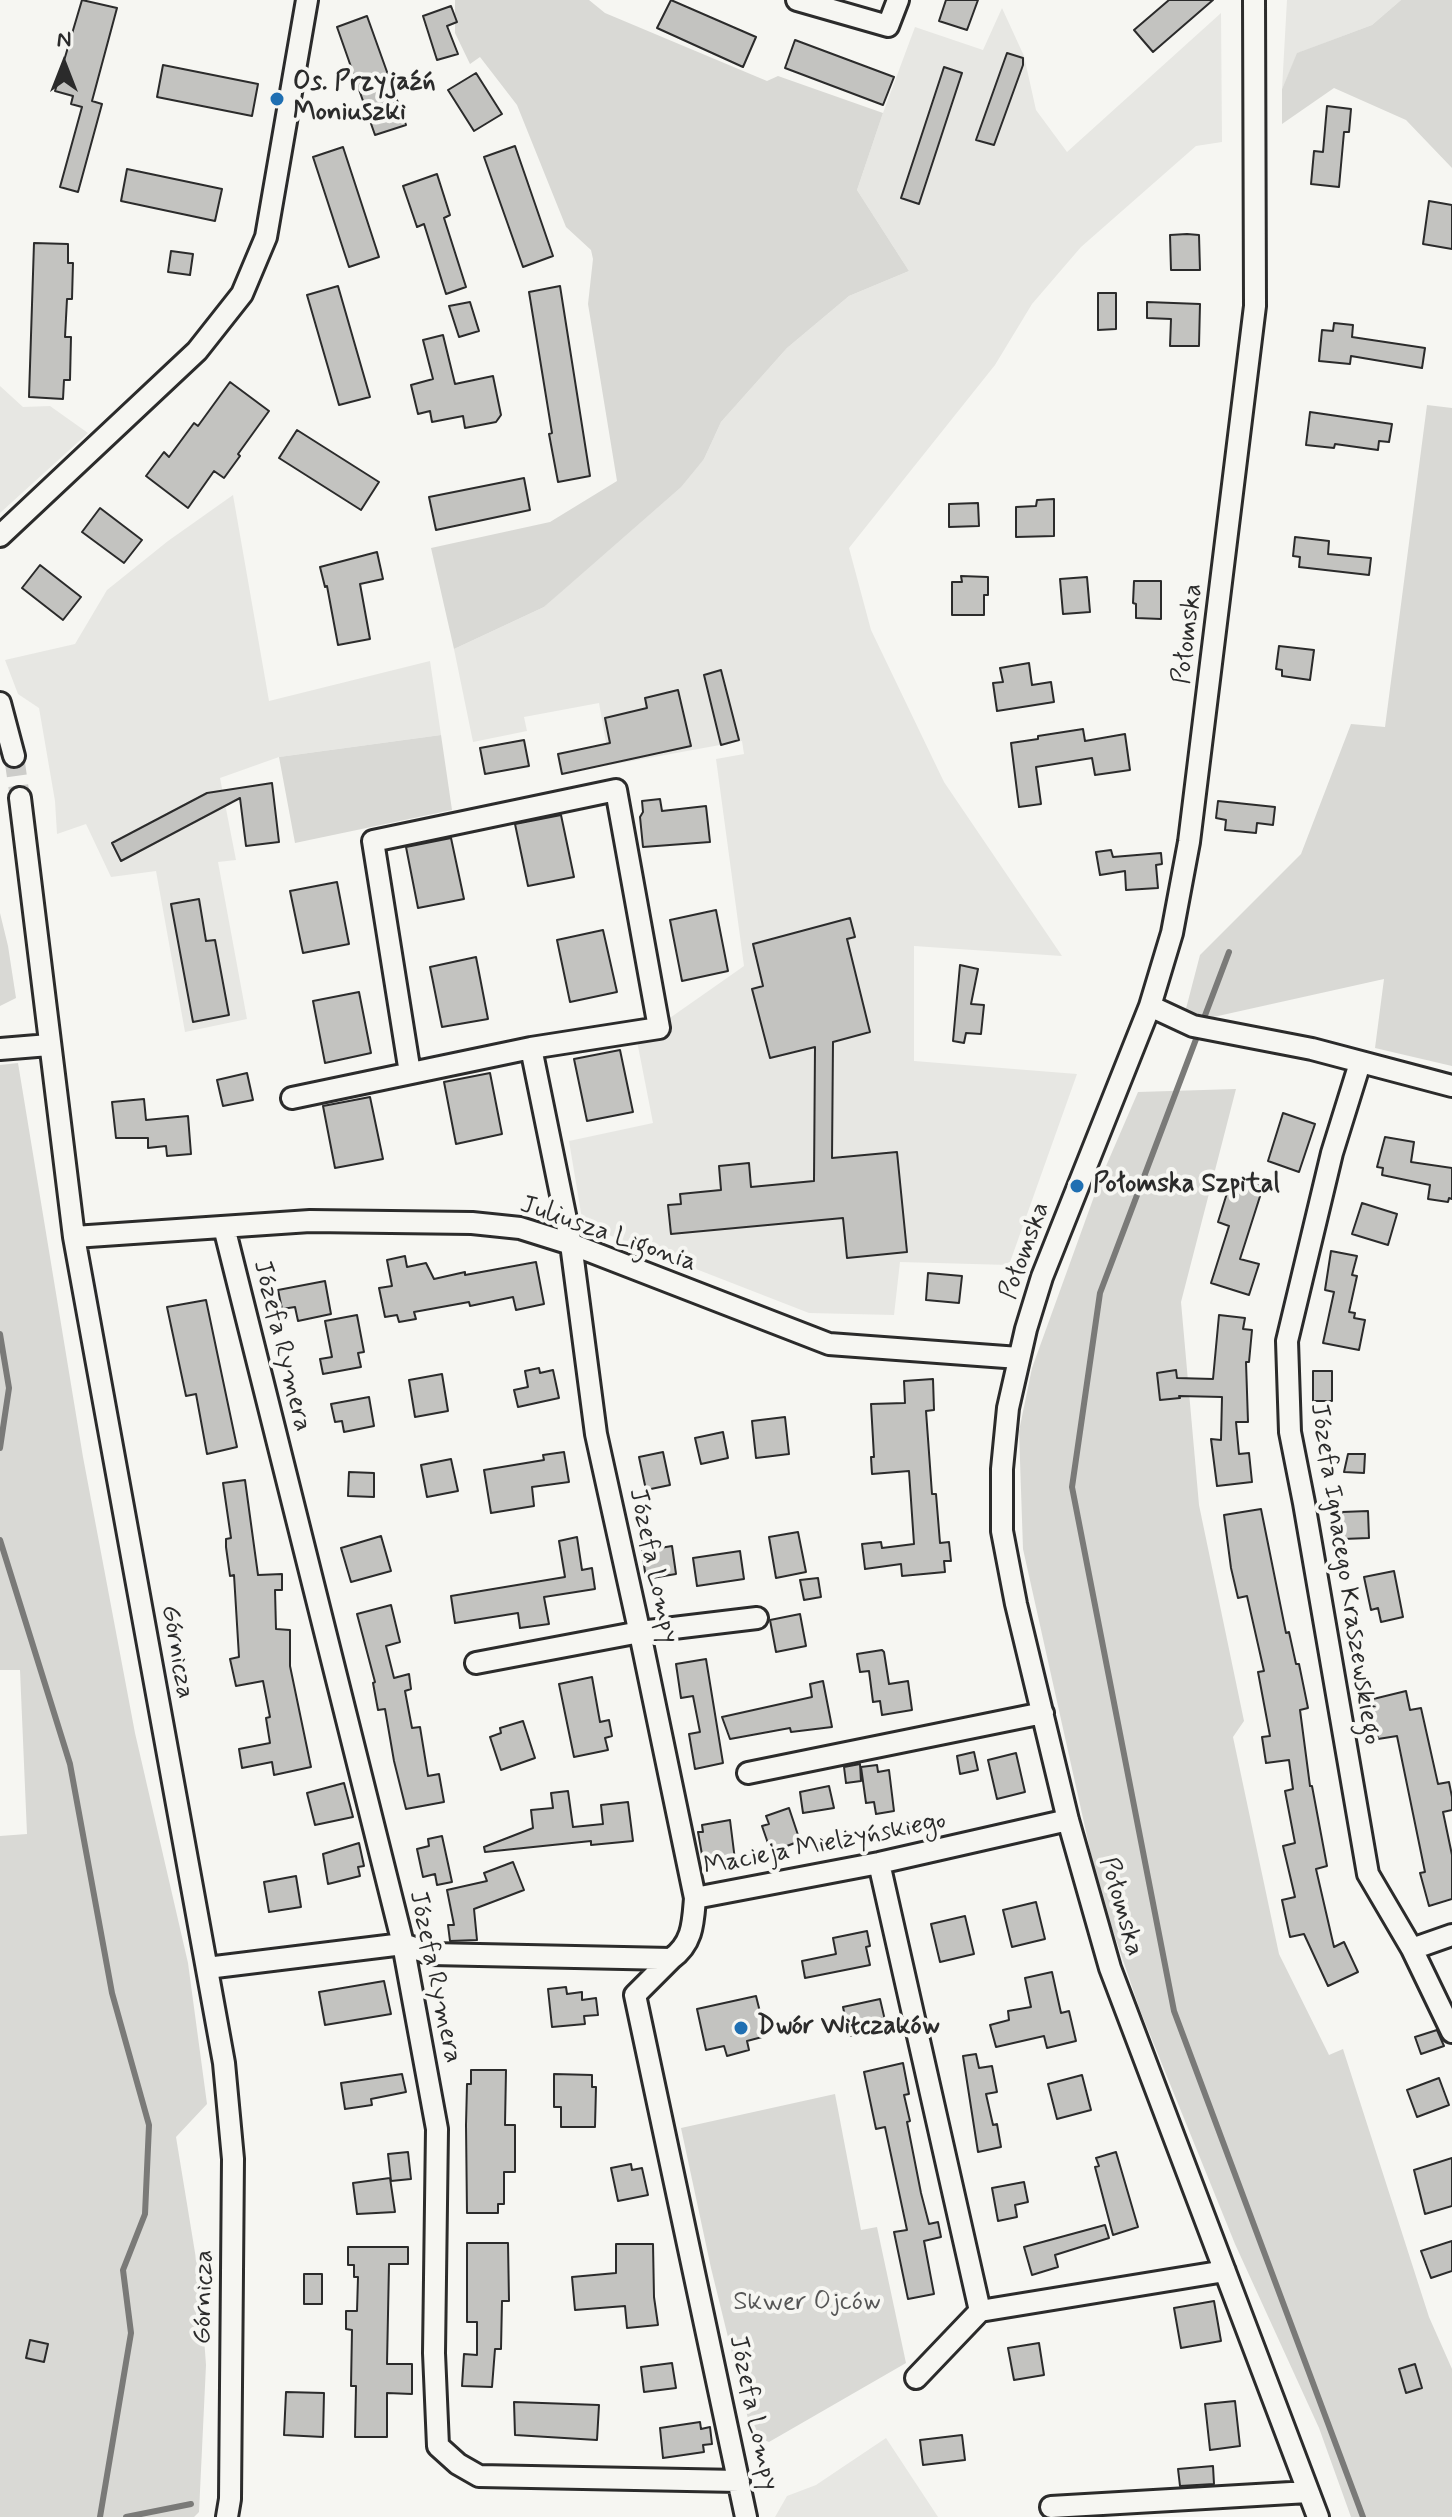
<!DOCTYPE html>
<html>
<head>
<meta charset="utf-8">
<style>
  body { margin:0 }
  #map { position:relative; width:1452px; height:2517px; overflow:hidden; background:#f6f6f2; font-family:Mynerve,sans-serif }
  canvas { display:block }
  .north { position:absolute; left:24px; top:24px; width:80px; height:80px; -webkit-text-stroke:6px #f6f6f2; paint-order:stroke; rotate:0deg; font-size:22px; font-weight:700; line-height:32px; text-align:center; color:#2b2b2b }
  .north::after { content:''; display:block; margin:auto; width:28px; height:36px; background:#2b2b2b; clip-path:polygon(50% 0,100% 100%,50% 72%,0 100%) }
</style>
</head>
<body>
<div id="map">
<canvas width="1452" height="2517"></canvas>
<div class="north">N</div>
</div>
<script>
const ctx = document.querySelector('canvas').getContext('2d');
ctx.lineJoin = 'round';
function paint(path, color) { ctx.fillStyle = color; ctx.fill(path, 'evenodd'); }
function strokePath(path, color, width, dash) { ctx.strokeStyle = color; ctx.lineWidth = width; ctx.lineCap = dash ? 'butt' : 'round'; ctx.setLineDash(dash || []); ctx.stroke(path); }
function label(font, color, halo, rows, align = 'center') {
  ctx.font = font + ' Mynerve,sans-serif'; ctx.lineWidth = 8; ctx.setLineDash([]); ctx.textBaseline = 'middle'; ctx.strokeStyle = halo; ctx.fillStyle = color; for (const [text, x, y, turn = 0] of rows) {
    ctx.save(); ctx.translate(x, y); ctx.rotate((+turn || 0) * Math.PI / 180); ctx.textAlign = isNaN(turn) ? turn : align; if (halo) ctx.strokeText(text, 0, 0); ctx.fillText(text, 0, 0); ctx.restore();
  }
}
paint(new Path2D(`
  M1287,0H1401L1372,25L1298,53L1282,89Z
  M1002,8L1024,56L1036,110L1067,152L1221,13L1222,142L1196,146L1081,247L1032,304L995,365L849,548L871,630L944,782L1062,956L914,946V1061L1077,1074L1009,1265L900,1262L894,1315L809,1313L588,1227L582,1219L569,1141L653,1123L637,1041L744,966L716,759L744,754L742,741L610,765L599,703L524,717L527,731L473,742L454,649L544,607L704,459L721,422L787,348L849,296L909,271L857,190L883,113L915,27L983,50Z
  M0,386L23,407L50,406L88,433L0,513Z
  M233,495L269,701L430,661L441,735L279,757L220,778L236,860L218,862L247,1019L185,1032L156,871L111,877L86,824L57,834L55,801L39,708L18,694L5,660L75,644L107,590L168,541Z
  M886,2438L938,2517H775L787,2496L816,2485Z`), '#e7e7e3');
paint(new Path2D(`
  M455,0H589L605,13L767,81L778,76L883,113L857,190L909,271L849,296L787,348L721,422L704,459L681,487L544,607L454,649L431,548L550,522L617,481L588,304L593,259L591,250L566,227L517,105L480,57L470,64L455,33Z
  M1401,0H1452V168L1406,120L1334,88L1282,124V89L1297,53L1372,25Z
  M1427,405L1452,408V1066L1375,1048L1384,979L1182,1024L1200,955L1301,854L1351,724L1385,727Z
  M441,735L452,810L295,843L279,757Z
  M0,913L8,946L16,998L0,1006Z
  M18,1063L83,1457L135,1733L188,1963L207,2104L176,2137L200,2283L206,2365L199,2512L194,2517H0V1836L27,1834L20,1670H0V1065Z
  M1236,1089L1181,1302L1199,1505L1244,1721L1233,1737L1279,1954L1329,2055L1343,2049L1429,2317L1452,2369V2517H1351L1319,2428L1235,2244L1140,2010L1099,1890L1023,1549L1019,1431L1032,1368L1100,1180L1138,1092Z
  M835,2094L861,2230L877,2227L906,2363L769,2442L752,2435L711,2268L681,2128Z`), '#d9d9d5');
strokePath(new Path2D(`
  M1229,952L1100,1293L1072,1487L1174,2011L1363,2517
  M0,1334L9,1388L0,1448
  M0,1540L70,1764L112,1993L149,2125L145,2214L123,2270L131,2333L100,2517
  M126,2517L191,2504`), '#7a7a78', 6);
const building = new Path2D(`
  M82,0L117,8L92,101L102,104L78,192L60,187L82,107L71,104L73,96L55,91Z
  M671,0L756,37L743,67L657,28Z
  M946,0H978L967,30L939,21Z
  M1169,0H1213L1153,52L1134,30Z
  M451,6L457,22L447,26L458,54L437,60L423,16Z
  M367,16L406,125L375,135L337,27Z
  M795,40L894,77L883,105L785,68Z
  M1007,53L1023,58V65L994,145L976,140Z
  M163,65L258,84L252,116L157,97Z
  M944,67L962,73L919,204L901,198Z
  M476,73L502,114L474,131L448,90Z
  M1327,106L1351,109L1349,132H1344L1339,187L1311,184L1314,151L1323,152Z
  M515,146L553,256L523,267L484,157Z
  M343,147L379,257L349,267L313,157Z
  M127,169L222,189L215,221L121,201Z
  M437,174L450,215L444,218L466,287L446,294L424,224L417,227L403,186Z
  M1429,201L1452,205V249L1423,244Z
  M1187,234L1199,235L1200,270H1171L1170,235Z
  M34,243L68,244V263H73L72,299H67L65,337H71L70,380H64L63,399L29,397Z
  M171,251L193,254L190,275L168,272Z
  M338,286L370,397L339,405L307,295Z
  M560,286L590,476L558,482L549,434L552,433L529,292Z
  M1098,293H1116V329L1098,330Z
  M470,302L479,331L459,337L449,306Z
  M1147,302L1200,304L1199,346H1170L1171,319L1147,318Z
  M1334,323L1353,325L1352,337L1425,348L1422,368L1351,356L1350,364L1319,361L1322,330L1333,331Z
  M443,335L455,384L493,376L501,415L496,422L465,428L463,416L432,422L430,411L418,414L411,385L433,379L423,340Z
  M230,382L269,411L238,454L240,456L224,478L214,471L188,508L146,476L164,452L169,457L194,423L198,426Z
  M1310,412L1392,424L1389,442L1379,441L1378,450L1335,444L1334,448L1306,445Z
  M297,430L379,482L361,510L279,458Z
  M524,478L530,510L436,530L429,497Z
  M1054,499V536L1016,537V507L1036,506L1037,500Z
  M978,503L979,526L949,527V504Z
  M100,508L142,540L124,563L82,532Z
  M1295,537L1329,541L1328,554L1371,558L1369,575L1299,567L1300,557L1293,556Z
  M377,552L383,579L360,584L370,639L338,645L327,586L325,587L320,567Z
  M40,565L81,597L63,620L22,588Z
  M961,576L988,577V595H984V615H952V582H962Z
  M1087,577L1090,612L1063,614L1060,579Z
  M1134,581H1161V619L1136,618V604L1133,603Z
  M1279,646L1314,650L1310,680L1282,676V670L1276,669Z
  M1029,663L1032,685L1051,682L1054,702L997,711L993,683L1003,682L1000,668Z
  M721,670L739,740L721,745L704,675Z
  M678,690L691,746L562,774L558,754L610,743L605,718L647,708L645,698Z
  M1083,729L1085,741L1125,734L1130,770L1095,775L1092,758L1036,767L1041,804L1019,807L1011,743L1038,739V736Z
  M524,740L529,766L485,774L480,748Z
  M272,783L279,842L246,846L240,798L121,861L112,843L207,793Z
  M660,799L662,811L706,806L710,842L643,847L640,817L643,812L642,801Z
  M1218,801L1275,807L1273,825L1257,823L1256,833L1225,830L1226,820L1216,818Z
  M561,815L574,877L528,886L515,824Z
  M451,838L464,899L418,908L406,847Z
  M1111,850L1113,857L1161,853L1162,864L1156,865L1158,888L1126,890L1125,871L1100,875L1096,852Z
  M337,882L349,944L303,953L290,891Z
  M199,899L206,941L215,940L229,1015L193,1022L171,904Z
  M716,910L728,971L682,981L670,920Z
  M850,918L855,937L847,939L870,1032L833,1042L832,1158L897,1152L907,1252L847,1258L843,1218L671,1234L668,1205L681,1204L680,1194L721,1190L719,1166L749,1163L751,1187L814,1181L815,1047L770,1058L752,989L763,986L753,944Z
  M603,930L617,992L570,1002L557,940Z
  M476,957L488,1019L442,1027L430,967Z
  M960,965L978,969L971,1004L984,1005L981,1034L966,1033L964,1043L953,1041Z
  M359,992L371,1053L325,1063L313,1001Z
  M620,1050L633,1112L587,1121L574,1059Z
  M247,1073L253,1100L223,1106L217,1080Z
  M490,1073L502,1134L456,1144L444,1082Z
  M370,1097L383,1159L335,1168L323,1106Z
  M144,1099L146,1120L188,1116L191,1154L167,1156L166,1146L148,1148V1138H116L112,1102Z
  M1283,1113L1315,1124L1299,1172L1268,1161Z
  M1385,1137L1414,1142L1411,1162L1452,1168V1199L1449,1198L1448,1202L1428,1199L1430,1185L1382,1175L1383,1168L1377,1167Z
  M1232,1177L1263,1187L1240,1259L1259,1264L1249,1295L1211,1283L1229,1226L1218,1222Z
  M1362,1203L1397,1214L1388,1245L1352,1234Z
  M1331,1251L1357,1256L1352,1275L1357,1276L1349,1312L1355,1313L1354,1318L1365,1320L1359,1350L1323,1343L1334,1292L1325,1290Z
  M405,1256L407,1267L426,1263L434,1279L465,1272V1275L536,1262L544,1304L516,1310L513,1297L470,1306L469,1302L414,1312L416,1319L399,1322L397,1315L385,1317L379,1288L392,1286L387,1260Z
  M928,1273L962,1276L959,1303L926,1300Z
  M325,1281L331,1314L298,1321L295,1307L282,1309L278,1290Z
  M206,1300L237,1447L207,1454L196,1394L186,1396L167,1307Z
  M357,1315L364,1352L358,1353L361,1367L323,1374L320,1359L332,1357L325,1321Z
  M1219,1315L1245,1318L1243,1329L1252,1330L1249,1362H1246L1248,1422H1236L1239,1454L1249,1453L1252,1482L1217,1486L1211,1439L1221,1440L1222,1397L1179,1396L1180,1398L1160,1400L1157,1373L1176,1370L1177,1378L1213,1379Z
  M539,1368L540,1373L553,1370L559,1398L518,1407L514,1390L528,1387L525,1371Z
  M1313,1371H1332V1401H1313Z
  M442,1374L448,1411L415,1417L409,1380Z
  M933,1379L934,1410L926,1411L932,1494H936L940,1543L949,1542L951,1561H944L945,1572L902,1576L901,1564L865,1569L862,1544L881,1542L882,1548L914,1544L909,1471L872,1474L871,1457H874L871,1404L905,1403L904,1381Z
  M369,1397L374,1426L344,1432L342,1421L335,1422L331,1404Z
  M785,1417L789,1454L756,1458L752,1421Z
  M723,1432L728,1458L701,1464L695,1438Z
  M564,1452L569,1482L532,1487L534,1506L491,1513L484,1470L544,1460L543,1455Z
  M663,1452L670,1485L646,1490L639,1457Z
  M1348,1454H1365L1364,1473L1344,1472Z
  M451,1459L458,1491L427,1497L421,1465Z
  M349,1472L374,1473V1497L348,1496Z
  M245,1480L258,1575L282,1574V1590H275L276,1629L290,1630V1666L311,1767L274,1775L272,1762L242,1768L239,1749L270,1743L266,1718L270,1717L263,1681L236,1686L230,1659L239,1657L234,1575L230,1576L226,1547V1539L231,1538L223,1483Z
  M1261,1509L1286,1633L1289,1632L1296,1664H1299L1308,1708L1300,1710L1310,1786H1312L1327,1866L1316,1869L1334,1947L1344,1942L1358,1972L1328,1986L1304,1934L1290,1937L1282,1900L1295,1897L1283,1846L1295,1843L1285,1791L1293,1789L1289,1760L1266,1763L1262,1737L1270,1736L1258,1672L1264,1671L1247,1596L1238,1598L1231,1568L1224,1515Z
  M1368,1511L1369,1538L1343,1539L1342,1512Z
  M798,1532L806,1572L776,1578L769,1537Z
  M381,1536L391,1571L351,1582L341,1548Z
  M577,1537L582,1570L592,1568L595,1589L544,1597L549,1624L520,1628L518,1613L455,1623L451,1596L565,1577L559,1541Z
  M672,1546L676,1574L646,1579L642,1551Z
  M740,1551L744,1579L697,1586L693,1558Z
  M1394,1571L1403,1617L1381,1622L1378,1608L1371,1610L1364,1577Z
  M818,1578L821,1597L804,1600L800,1580Z
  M391,1605L400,1642L386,1646L394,1678L409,1674L411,1689L405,1691L412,1728L420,1727L428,1776L439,1774L444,1802L406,1809L394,1761L385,1709L378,1710L373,1683L375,1682L357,1614Z
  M800,1614L806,1646L776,1652L770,1620Z
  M882,1650L884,1652L889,1684L908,1681L912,1710L882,1715L880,1701L873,1702L869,1671L860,1672L857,1654Z
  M706,1659L723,1763L695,1769L689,1734L700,1732L693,1696L681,1698L676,1664Z
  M592,1677L600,1722L609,1720L612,1736L605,1738L608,1750L574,1757L559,1684Z
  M823,1681L832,1727L791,1732L790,1728L730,1739L722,1717L812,1697L810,1684Z
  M1406,1691L1410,1710L1421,1708L1438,1784L1449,1782L1452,1797V1810L1443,1812L1452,1855V1899L1429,1906L1420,1873L1425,1872L1397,1736L1378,1739L1369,1700Z
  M523,1721L535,1758L501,1770L490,1737L501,1733L500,1728Z
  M974,1752L978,1770L960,1774L957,1756Z
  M1016,1753L1025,1792L997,1799L988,1760Z
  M860,1764L861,1781L846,1783L844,1767Z
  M877,1765L878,1772L889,1770L894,1811L876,1814L874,1802L866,1803L861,1767Z
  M344,1783L353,1817L315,1825L307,1793Z
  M829,1786L834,1808L803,1813L800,1792Z
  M568,1791L573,1827L603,1824L601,1805L628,1802L633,1841L591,1845V1841L485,1852L484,1847L533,1828L531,1810L553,1808L551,1793Z
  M789,1808L800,1841L771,1852L762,1826L769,1824L766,1816Z
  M730,1820L735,1860L704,1866L698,1832H703L702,1825Z
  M442,1836L452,1882L437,1885L435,1874L423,1877L417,1849L429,1846L428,1839Z
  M359,1843L364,1866L358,1867L360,1876L328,1884L323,1854Z
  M513,1862L524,1890L474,1909L477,1940L450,1941L448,1925H454L447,1890L487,1881L484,1873Z
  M296,1876L301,1907L269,1912L264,1882Z
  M1036,1902L1045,1939L1012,1947L1003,1910Z
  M965,1916L974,1954L940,1962L931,1924Z
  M867,1931L870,1946L866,1947L870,1965L805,1978L802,1961L836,1954L833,1938Z
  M1052,1972L1061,2013L1069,2011L1076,2041L1047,2048L1044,2036L996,2047L990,2025L1009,2020L1008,2011L1031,2007L1025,1978Z
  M384,1981L391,2014L325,2025L319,1992Z
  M566,1987L567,1994L582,1992V2000L596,1998L598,2015L584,2016L585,2024L552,2027L548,1989Z
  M756,1996L766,2036L747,2041L749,2050L727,2056L724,2046L706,2050L697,2009Z
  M880,1999L887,2029L849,2036L843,2007Z
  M1437,2030L1444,2046L1421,2054L1415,2037Z
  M976,2054L979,2068L992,2066L997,2092L986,2094L993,2125L997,2124L1001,2147L978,2152L963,2056Z
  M903,2063L909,2094L904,2095L910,2121L907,2122L921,2193L929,2224L938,2222L941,2237L924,2241L934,2294L908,2299L894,2232L907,2230L885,2127L876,2129L864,2072Z
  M471,2070H506L505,2125H515V2172H504V2204H498V2213H467L466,2125L467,2084H471Z
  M402,2074L406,2092L371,2099L372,2105L345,2109L341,2083Z
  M554,2074L592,2075V2087H596L595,2127H561V2107H554Z
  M1082,2075L1091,2110L1057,2119L1048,2084Z
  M1439,2078L1449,2105L1417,2117L1407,2090Z
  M408,2152L411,2179L391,2181L388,2154Z
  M1116,2152L1138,2227L1113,2235L1095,2167L1099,2166L1096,2158Z
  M1452,2158V2206L1425,2214L1414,2170Z
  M631,2164L632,2170L642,2168L648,2195L618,2201L611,2168Z
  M390,2178L395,2212L357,2214L353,2183Z
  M1024,2182L1028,2202L1015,2205L1017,2217L998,2221L992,2188Z
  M1105,2225L1109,2238L1055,2255L1058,2267L1032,2275L1024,2247Z
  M1452,2241V2271L1431,2278L1421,2251Z
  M467,2243H508L509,2301H502L501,2349H495L492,2387L462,2386L464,2354L477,2355V2322H467Z
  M616,2244H653L654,2297L658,2325L627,2328L625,2306L575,2310L572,2277L616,2273Z
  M348,2247H408V2264H389L387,2364H412V2394L387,2393V2437H355L356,2386H351L352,2330L346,2329V2311H357L358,2277H354V2265H348Z
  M304,2274H322V2304H304Z
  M1214,2301L1221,2341L1181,2348L1174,2308Z
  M30,2340L48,2344L44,2362L26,2358Z
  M1039,2343L1044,2375L1014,2380L1008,2348Z
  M672,2363L676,2388L644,2392L641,2367Z
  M1415,2364L1422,2388L1406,2393L1399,2369Z
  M286,2392L324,2393L323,2437L284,2435Z
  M1235,2401L1240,2446L1210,2450L1205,2404Z
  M514,2402L599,2405L597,2440L515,2435Z
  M700,2422L701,2429L710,2427L712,2444L703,2445L704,2452L663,2458L660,2428Z
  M962,2435L965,2460L923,2465L920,2440Z
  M1213,2466L1214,2484L1180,2486L1178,2469Z`);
paint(building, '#c3c3c0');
strokePath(building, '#2b2b2b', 2);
strokePath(new Path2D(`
  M14,756L20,798`), '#cdcdca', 20, [20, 10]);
const minor = new Path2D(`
  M797,0L888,26L898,0
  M1254,0L1255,306L1189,842L1172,933L1150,1006L1042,1277L1026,1329L1008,1408L1002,1469V1531L1016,1604L1068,1820L1110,1968L1318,2517
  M0,536L197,351L242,294L266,237L307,0
  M0,703L14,756
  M20,798L74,1237L224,2063L233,2159L230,2499L227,2517
  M1150,1006L1193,1026L1312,1049L1452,1086
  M531,1048L571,1244L596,1434L642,1643L695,1898
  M0,1049L49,1045
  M1360,1063L1332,1153L1287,1341L1290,1432L1304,1503L1368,1874L1412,1949L1452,2032
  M292,1098L531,1048L659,1028L616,790L373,841L410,1073
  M224,1227L403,1944L437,2129L434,2353L438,2446L458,2464L479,2476L739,2481
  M74,1237L310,1221L472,1223L520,1228L571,1244L829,1344L1019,1358
  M476,1663L640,1632L757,1618
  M748,1773L1043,1713
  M879,1863L980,2311L916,2378
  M1412,1949L1452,1935
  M671,1959L635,1995L746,2517
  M207,1968L403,1944L431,1954L671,1959C693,1943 693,1923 695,1898L879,1863L1068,1820
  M980,2311L1225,2271
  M1051,2507L1308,2492`);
strokePath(minor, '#2b2b2b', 26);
strokePath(minor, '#f6f6f2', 20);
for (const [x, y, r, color] of [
  [277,99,8,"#1f6fb2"],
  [1077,1186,8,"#1f6fb2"],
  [741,2028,8,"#1f6fb2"]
]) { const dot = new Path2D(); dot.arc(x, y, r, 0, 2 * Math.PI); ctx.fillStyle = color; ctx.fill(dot); strokePath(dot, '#f6f6f2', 3); }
label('bold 26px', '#2b2b2b', '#f6f6f2', [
  ["Os. Przyjaźń",293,84],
  ["Moniuszki",293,114],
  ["Połomska Szpital",1093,1186],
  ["Dwór Witczaków",757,2028]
], 'left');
label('26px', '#2b2b2b', '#f6f6f2', [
  ["Połomska",1189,634,-83],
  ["Juliusza Ligonia",608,1235,19],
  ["Połomska",1026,1251,-70],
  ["Józefa Rymera",281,1346,76],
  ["Józefa Lompy",652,1566,78],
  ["Józefa Ignacego Kraszewskiego",1344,1574,81],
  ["Górnicza",176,1652,80],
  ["Macieja Mielżyńskiego",825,1845,-11],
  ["Połomska",1120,1907,74],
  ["Józefa Rymera",434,1977,78],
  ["Górnicza",205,2297,-89],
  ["Józefa Lompy",752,2413,78]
]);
label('26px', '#565656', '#f6f6f2', [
  ["Skwer Ojców",807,2304]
]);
</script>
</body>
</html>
